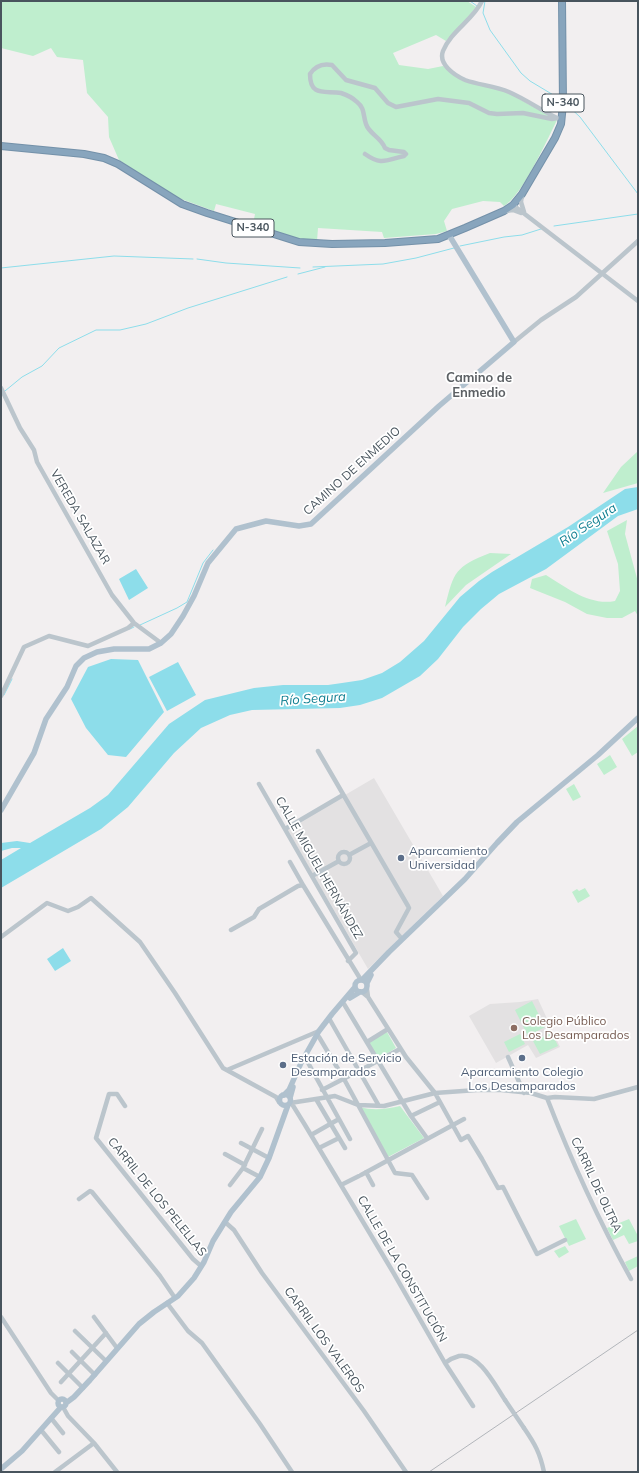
<!DOCTYPE html>
<html>
<head>
<meta charset="utf-8">
<style>
  body { margin:0 }
  #map { position:relative; width:639px; height:1473px; overflow:hidden; background:#f2eff0; font-family:Mulish,sans-serif }
  canvas { display:block }
  .frame { position:absolute; inset:0; border:2px solid #48545d; pointer-events:none }
</style>
</head>
<body>
<div id="map">
<canvas width="639" height="1473"></canvas>
<div class="frame"></div>
</div>
<script>
const ctx = document.querySelector('canvas').getContext('2d');
ctx.lineJoin = 'round';
function paint(path, color) { ctx.fillStyle = color; ctx.fill(path, 'evenodd'); }
function strokePath(path, color, width, dash) { ctx.strokeStyle = color; ctx.lineWidth = width; ctx.lineCap = dash ? 'butt' : 'round'; ctx.setLineDash(dash || []); ctx.stroke(path); }
function label(font, color, halo, rows, align = 'center') {
  ctx.font = font + ' Mulish,sans-serif'; ctx.lineWidth = 3.5; ctx.setLineDash([]); ctx.textBaseline = 'middle'; ctx.strokeStyle = halo; ctx.fillStyle = color; for (const [text, x, y, turn = 0] of rows) {
    ctx.save(); ctx.translate(x, y); ctx.rotate((+turn || 0) * Math.PI / 180); ctx.textAlign = isNaN(turn) ? turn : align; if (halo) ctx.strokeText(text, 0, 0); ctx.fillText(text, 0, 0); ctx.restore();
  }
}
paint(new Path2D(`
  M374,778L443,896L368,969L287,829Z
  M538,999L560,1047L536,1058L528,1045L496,1063L469,1016L490,1004L520,1002Z`), '#e3e1e2');
paint(new Path2D(`
  M1,1H467L476,7L466,20L446,41L436,35L393,53L399,65L428,69L443,66L463,81L505,91L557,120C547,140 522,196 504,206L500,202L483,201L452,209L444,221L447,231L436,234L384,238L382,232L318,228L317,241L298,239L253,224L255,214L216,204L214,211L173,196L119,160L109,137L108,117L87,93L83,60L57,57L51,48L33,56L1,48Z
  M638,451V483L603,493L621,467Z
  M627,520L625,534L638,582V616L635,611L622,618H607L587,614L565,602L530,588L532,579L546,575C567,588 590,606 615,601L620,591L618,564L607,531Z
  M490,553L511,554L466,585L445,607C454,571 455,567 490,553Z
  M638,726L637,739L638,752L632,756L622,739Z
  M610,755L617,767L604,775L597,764Z
  M574,784L581,797L573,801L566,789Z
  M585,888L590,896L578,903L572,892L577,889L579,891Z
  M532,1001L545,1027L528,1036L515,1010Z
  M387,1032L396,1048L378,1059L369,1042Z
  M552,1033L558,1046L540,1054L533,1041Z
  M520,1034L525,1044L509,1052L504,1042Z
  M400,1106L424,1138L388,1157L360,1107C373,1111 387,1109 400,1106Z
  M576,1219L586,1239L569,1246L559,1226Z
  M629,1219L638,1236V1241L629,1244L624,1235L613,1240L607,1228Z
  M565,1246L569,1252L559,1258L554,1251Z
  M638,1256V1266L629,1271L625,1262Z`), '#bfeece');
paint(new Path2D(`
  M638,487V509L618,516L546,569L499,594L481,609L463,627L438,659L420,676L382,698L360,705L340,708L252,710L230,715L201,728L174,753L128,807L101,829L1,888V860L21,848H12L1,851V843L17,841L30,843L90,808L108,795L169,724L205,700L254,688L283,685H328L342,683L362,680L382,673L400,662L424,641L460,597L479,581L492,572L568,527L625,489Z
  M136,569L148,588L129,600L119,579Z
  M111,659L138,660L164,712L126,757L108,755L86,728L71,699L88,667Z
  M178,662L196,695L167,711L149,677Z
  M63,948L71,961L55,971L47,959Z`), '#8dddea');
strokePath(new Path2D(`
  M470,1L477,6
  M485,1L483,13L490,30L521,73L530,81L560,99
  M565,103L580,117L638,194
  M554,226L638,214
  M460,246L504,237L522,235L541,229
  M197,259L226,263L300,268
  M313,267L383,264L416,258L454,248
  M1,268L114,256L193,259
  M298,274L325,267
  M5,391L22,377L42,366L59,348L96,330H120L146,324L188,308L287,277
  M140,625L177,608L187,602L203,563L213,550
  M130,629L134,627
  M4,695L12,679`), '#8dddea', 1);
const highway = new Path2D(`
  M1,146L84,154L104,158L118,164L182,204L207,213L299,242L332,244L385,243L438,239L465,228L504,211L513,205L522,194L555,138L561,124L563,104L562,1`);
strokePath(highway, '#7491a9', 8);
strokePath(new Path2D(`
  M482,1C473,20 451,31 443,51C438,64 454,75 465,80C479,85 495,86 509,92C525,99 541,110 557,118
  M365,154C382,166 386,160 404,156L406,154L404,152L389,150L385,148C381,137 369,134 366,124C363,116 365,108 357,102C353,98 347,95 341,93C326,90 310,98 310,74C315,66 322,63 332,65L346,80L375,88L388,103L396,107L438,99L469,103L489,113L497,114L523,113L552,119L557,118
  M522,194L521,202L524,212
  M513,205L638,301
  M505,211L513,210L521,213
  M514,342L541,320L576,297L638,241
  M1,388L20,428L34,450L37,462L112,595L134,623L161,643
  M1,696L24,647L49,636L88,646L128,628L134,623
  M318,751L408,906L409,908L396,932L402,939
  M259,784L356,953L348,961
  M285,829L343,795
  M338 858a6 6 0 1 1 12 0a6 6 0 1 1-12 0Z
  M349,855L371,843
  M290,862L303,885
  M312,876L339,861
  M231,930L254,917L259,909L298,886L303,885L361,980
  M1,937L47,903L68,911L78,907L91,898L140,942L175,993L223,1068L276,1097L279,1102
  M367,989L368,997
  M362,992L368,997L406,1057L435,1093L461,1140L468,1136L482,1159L498,1188L503,1187L537,1254L565,1240
  M344,1004L411,1116L427,1138
  M330,1020L379,1106
  M319,1037L344,1079L395,1173L412,1175L427,1198
  M367,1042L388,1029
  M508,1057L524,1093
  M306,1059L350,1139
  M227,1070L319,1031
  M359,1071L400,1049
  M322,1090L349,1076
  M547,1098C571,1160 599,1221 631,1279
  M316,1099L345,1148
  M290,1103L335,1096L358,1105L384,1106L435,1093L477,1090H501L531,1093L547,1098L555,1097L594,1099L638,1087
  M289,1104H292L305,1125L393,1272L445,1363L473,1406
  M125,1106L117,1094H109L96,1138L193,1259L201,1266
  M411,1116L440,1102
  M311,1135L339,1119
  M241,1143L269,1158
  M319,1148L339,1138
  M225,1154L245,1165
  M243,1168L260,1177
  M366,1172L373,1185
  M361,1175L464,1119
  M230,1185L243,1168L262,1129
  M341,1185L359,1176
  M79,1199L90,1191L92,1192L160,1276L175,1298
  M225,1222L234,1230L262,1273L364,1411L406,1472
  M167,1303L188,1331L202,1343L260,1424L292,1472
  M1,1317L51,1393L59,1401
  M94,1317L117,1348
  M75,1331L106,1361
  M72,1352L95,1375
  M58,1363L83,1388
  M445,1363C449,1360 455,1357 459,1356C479,1352 496,1387 505,1400
  M61,1382L106,1333
  M63,1407L68,1416L94,1443L117,1472
  M51,1418L63,1433
  M524,1428C535,1444 540,1453 544,1472
  M41,1430L59,1452
  M55,1472L94,1443`), '#bbc5cc', 4.5);
strokePath(new Path2D(`
  M1,810L34,753L46,719L67,687L76,666L84,658L97,652L114,649H149L161,643L171,634L183,616L194,596L208,563L236,529L266,521L299,526L311,524L439,406L514,342L449,235
  M362,980L389,952L465,879L497,843L517,822L598,755L638,718
  M355 986a6 6 0 1 1 12 0a6 6 0 1 1-12 0Z
  M367,986V983L371,975
  M350,998L360,992
  M279.5 1100a5.5 5.5 0 1 1 11 0a5.5 5.5 0 1 1-11 0Z
  M284,1095L289,1090L301,1063L319,1031L332,1014L355,987
  M290,1098L293,1087
  M58 1403a4 4 0 1 1 8 0a4 4 0 1 1-8 0Z
  M66,1403L74,1397L90,1380L139,1324L154,1312L178,1296L194,1278L204,1262L213,1241L231,1212L260,1177L269,1158L288,1105
  M1,1469L22,1451L61,1407`), '#b0c1ce', 5.5);
strokePath(highway, '#88a5bd', 6);
strokePath(new Path2D(`
  M429,1472L638,1330`), '#b2b5ba', 1);
strokePath(new Path2D(`
  M505,1400L524,1428`), '#bbc5cc', 4.5);
for (const [x, y, r, color] of [
  [401,858,4,"#5c6f8a"],
  [514,1028,4,"#8d6e63"],
  [522,1058,4,"#5c6f8a"],
  [283,1065,4,"#5c6f8a"]
]) { const dot = new Path2D(); dot.arc(x, y, r, 0, 2 * Math.PI); ctx.fillStyle = color; ctx.fill(dot); strokePath(dot, '#fff', 1.5); }
for (const [x, y, w] of [
  [563,103,42],
  [253,228,42]
]) { const box = new Path2D(); box.roundRect(x - w / 2, y - 9, w, 18, 3); ctx.fillStyle = '#fff'; ctx.fill(box); strokePath(box, '#48545d', 1); }
label('bold 11px', '#48545d', null, [
  ["N-340",563,103],
  ["N-340",253,228]
]);
label('12px', '#48545d', '#fff', [
  ["CAMINO DE ENMEDIO",352,471,-42],
  ["VEREDA SALAZAR",80,517,60],
  ["CALLE MIGUEL HERNÁNDEZ",319,868,60],
  ["CARRIL DE OLTRA",596,1185,65],
  ["CARRIL DE LOS PELELLAS",157,1197,51],
  ["CALLE DE LA CONSTITUCIÓN",402,1269,60],
  ["CARRIL LOS VALEROS",324,1340,54]
]);
label('12px', '#4e5e75', '#fff', [
  ["Aparcamiento",409,851],
  ["Universidad",409,865],
  ["Estación de Servicio",291,1058],
  ["Desamparados",291,1072],
  ["Aparcamiento Colegio",522,1072,"center"],
  ["Los Desamparados",522,1086,"center"]
], 'left');
label('12px', '#785e54', '#fff', [
  ["Colegio Público",522,1021],
  ["Los Desamparados",522,1035]
], 'left');
label('bold 13px', '#5c6064', '#fff', [
  ["Camino de",479,378],
  ["Enmedio",479,393]
]);
label('italic 13px', '#107f91', '#fff', [
  ["Río Segura",588,525,-34],
  ["Río Segura",313,699,-4]
]);
</script>
</body>
</html>
